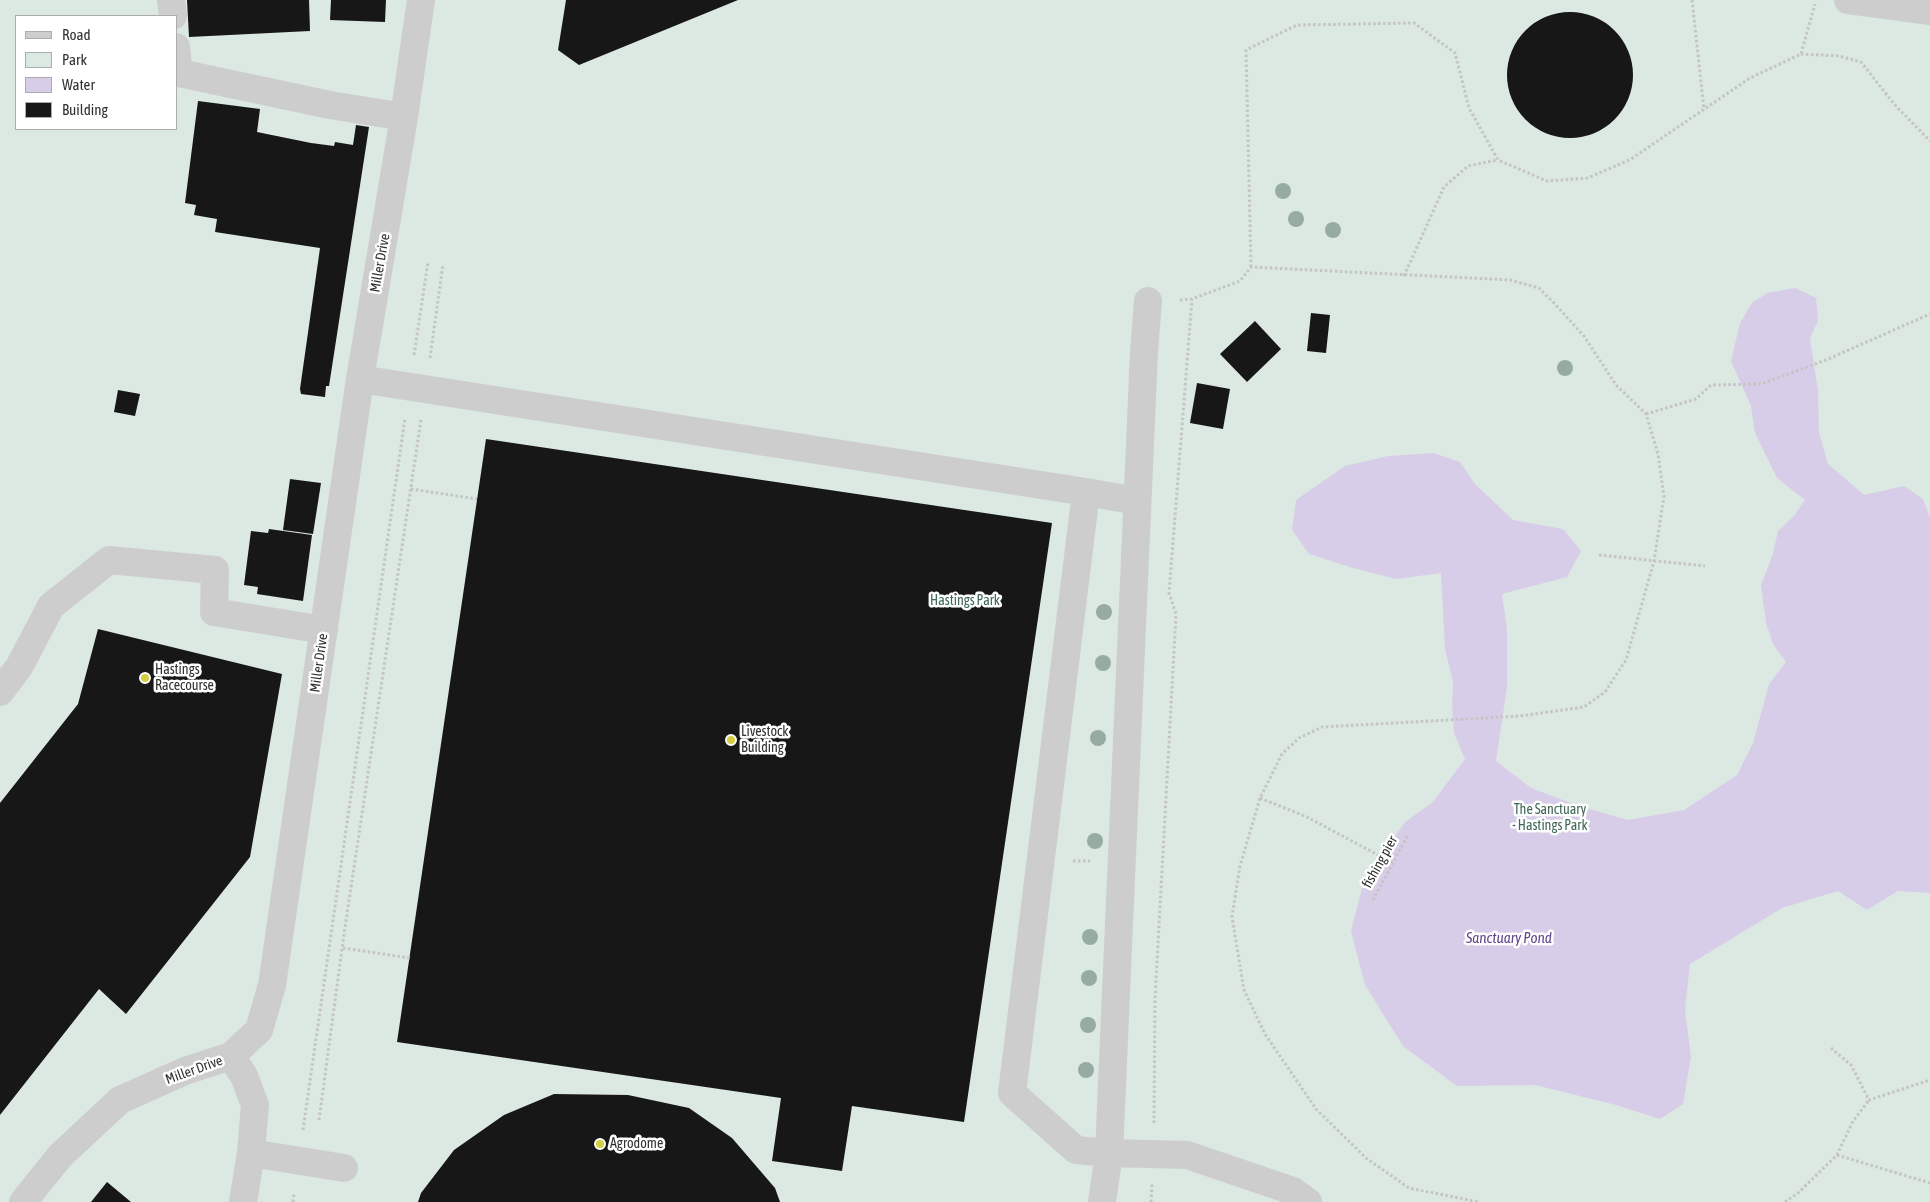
<!DOCTYPE html>
<html>
<head>
<meta charset="utf-8">
<style>
  body { margin:0 }
  #map { position:relative; width:1930px; height:1202px; overflow:hidden; background:#fff; font-family:"Asap Condensed",sans-serif }
  canvas { display:block }
  .legend { position:absolute; left:15px; top:15px; width:162px; height:115px; box-sizing:border-box; background:#fff; border:1px solid #acacac; margin:0; padding:6px 9px; list-style:none; font-size:15px; color:#303030 }
  .legend li { display:flex; align-items:center; gap:10px; height:25px }
  .legend b { width:25px; border:1px solid #acacac }
</style>
</head>
<body>
<div id="map">
<canvas width="1930" height="1202"></canvas>
<ul class="legend">
<li><b style="height:6px;background:#cdcdcd"></b>Road</li>
<li><b style="height:14px;background:#dce8e2"></b>Park</li>
<li><b style="height:14px;background:#d8cde9"></b>Water</li>
<li><b style="height:14px;background:#171717"></b>Building</li>
</ul>
</div>
<script>
const ctx = document.querySelector('canvas').getContext('2d');
ctx.lineJoin = 'round';
function paint(path, color) { ctx.fillStyle = color; ctx.fill(path, 'evenodd'); }
function strokePath(path, color, width, dash) { ctx.strokeStyle = color; ctx.lineWidth = width; ctx.lineCap = dash ? 'butt' : 'round'; ctx.setLineDash(dash || []); ctx.stroke(path); }
function label(font, color, halo, rows, align = 'center') {
  ctx.font = font + ' "Asap Condensed",sans-serif'; ctx.lineWidth = 5; ctx.setLineDash([]); ctx.textBaseline = 'middle'; ctx.strokeStyle = halo; ctx.fillStyle = color; for (const [text, x, y, turn = 0] of rows) {
    ctx.save(); ctx.translate(x, y); ctx.rotate((+turn || 0) * Math.PI / 180); ctx.textAlign = isNaN(turn) ? turn : align; if (halo) ctx.strokeText(text, 0, 0); ctx.fillText(text, 0, 0); ctx.restore();
  }
}
paint(new Path2D(`
  M0,0H1930V1202H0ZM16,16H176V129H16Z`), '#dce8e2');
paint(new Path2D(`
  M1795,288L1816,298L1818,321L1810,338L1818,391L1819,432L1828,464L1864,495L1904,486L1923,499L1930,518V893L1898,891L1867,910L1838,891L1782,908L1690,964L1685,1009L1691,1057L1683,1104L1660,1119L1616,1105L1535,1085L1457,1086L1403,1046L1365,985L1351,931L1364,881L1405,822L1432,803L1465,759L1454,733L1452,704L1453,682L1445,649L1441,573L1396,579L1353,568L1309,554L1292,530L1296,500L1345,466L1388,456L1433,453L1460,462L1475,484L1513,520L1563,529L1581,551L1567,577L1502,594L1507,630V687L1496,761L1531,788L1576,805L1628,820L1684,810L1737,775L1753,743L1769,684L1786,662L1773,644L1766,623L1761,585L1773,554L1778,531L1794,516L1805,500L1777,478L1755,433L1751,406L1731,361L1740,323L1752,303L1767,293Z`), '#d8cde9');
paint(new Path2D(`
  M187,0H309L310,31L189,37Z
  M331,0H386L385,22L330,20Z
  M566,0H738L579,65L558,50Z
  M1507 75a63 63 0 1 1 126 0a63 63 0 1 1-126 0Z
  M198,101L260,109L257,132L311,143L334,146L335,142L353,145L356,125L369,127L329,386H326L325,397L301,394L300,389L320,248L215,232L217,219L194,215L196,205L185,203Z
  M1311,313L1330,315L1326,353L1307,351Z
  M1255,321L1281,349L1247,382L1220,354Z
  M1197,383L1230,389L1223,429L1190,423Z
  M118,390L140,394L135,416L114,412Z
  M486,439L1052,523L964,1122L852,1106L842,1171L772,1161L781,1098L397,1042Z
  M290,479L321,483L313,534L283,530Z
  M269,529L312,535L303,601L257,594L258,587L244,585L251,531L268,533Z
  M98,629L282,674L250,857L126,1014L99,989L0,1115V803L78,704Z
  M554,1094L628,1095L689,1108L732,1138L775,1188L780,1202H418L421,1193L454,1150L504,1115Z
  M107,1182L131,1202H91Z`), '#171717');
strokePath(new Path2D(`
  M1692,0L1704,109
  M1801,54L1839,56L1861,62L1894,104L1930,141
  M1251,267L1246,50L1297,25L1414,23L1455,53L1469,108L1498,160L1547,181L1588,178L1631,159L1750,78L1801,54L1815,4
  M1404,276L1444,187L1468,166L1497,160
  M1180,300L1192,299L1240,281L1251,267L1510,280L1539,288L1553,302L1584,336L1616,385L1646,414L1658,454L1664,496L1654,561L1626,660L1605,692L1584,707L1520,716L1322,727L1299,738L1282,754L1260,798L1240,866L1232,917L1244,990L1265,1034L1316,1109L1366,1158L1409,1188L1479,1202
  M414,355L428,262
  M430,358L443,264
  M1646,414L1696,399L1711,385L1761,384L1826,360L1930,314
  M411,489L477,499
  M1599,555L1705,566
  M1260,798L1307,817L1393,863
  M1073,861H1090
  M1373,900L1408,835
  M343,948L410,958
  M1831,1048L1851,1065L1869,1100L1930,1080
  M319,1120L344,934L421,420
  M1154,1123L1155,999L1176,614L1169,593L1192,299
  M303,1130L405,418
  M1837,1155L1930,1183
  M293,1202L294,1193
  M1151,1202L1152,1184
  M1785,1202L1798,1193L1837,1155L1853,1121L1869,1100`), '#c4c4c4', 3, [2.5, 2.5]);
strokePath(new Path2D(`
  M171,0L173,16
  M1848,0L1930,11
  M176,47L179,73L330,105L404,117
  M360,379L1086,492
  M1137,501L1086,492L1012,1093L1076,1150L1109,1153L1187,1155L1293,1191L1308,1202
  M0,692L19,667L51,606L109,560L215,570L214,612L324,630
  M231,1056L244,1076L255,1105L251,1153L344,1168
  M23,1202L60,1156L120,1100L185,1071L231,1056L259,1030L272,985L360,379L404,117L421,0
  M243,1202L251,1153
  M1102,1202L1109,1153L1144,352L1148,301`), '#cdcdcd', 28);
ctx.fillStyle = '#96aca2';
for (const [x, y] of [
  [1283,191],
  [1296,219],
  [1333,230],
  [1565,368],
  [1104,612],
  [1103,663],
  [1098,738],
  [1095,841],
  [1090,937],
  [1089,978],
  [1088,1025],
  [1086,1070]
]) { ctx.beginPath(); ctx.arc(x, y, 8, 0, 2 * Math.PI); ctx.fill(); }
for (const [x, y, r, color] of [
  [145,678,5,"#d6ce42"],
  [731,740,5,"#d6ce42"],
  [600,1144,5,"#d6ce42"]
]) { const dot = new Path2D(); dot.arc(x, y, r, 0, 2 * Math.PI); ctx.fillStyle = color; ctx.fill(dot); strokePath(dot, '#fff', 2); }
label('14px', '#303030', '#fff', [
  ["Miller Drive",380,263,-80],
  ["Miller Drive",319,663,-82],
  ["fishing pier",1380,862,-61],
  ["Miller Drive",194,1070,-20]
]);
label('14px', '#416856', '#fff', [
  ["Hastings Park",965,601],
  ["The Sanctuary",1550,810],
  ["- Hastings Park",1550,826]
]);
label('14px', '#303030', '#fff', [
  ["Hastings",155,670],
  ["Racecourse",155,686],
  ["Livestock",741,732],
  ["Building",741,748],
  ["Agrodome",610,1144]
], 'left');
label('italic 15px', '#61448b', '#fff', [
  ["Sanctuary Pond",1509,938]
]);
</script>
</body>
</html>
